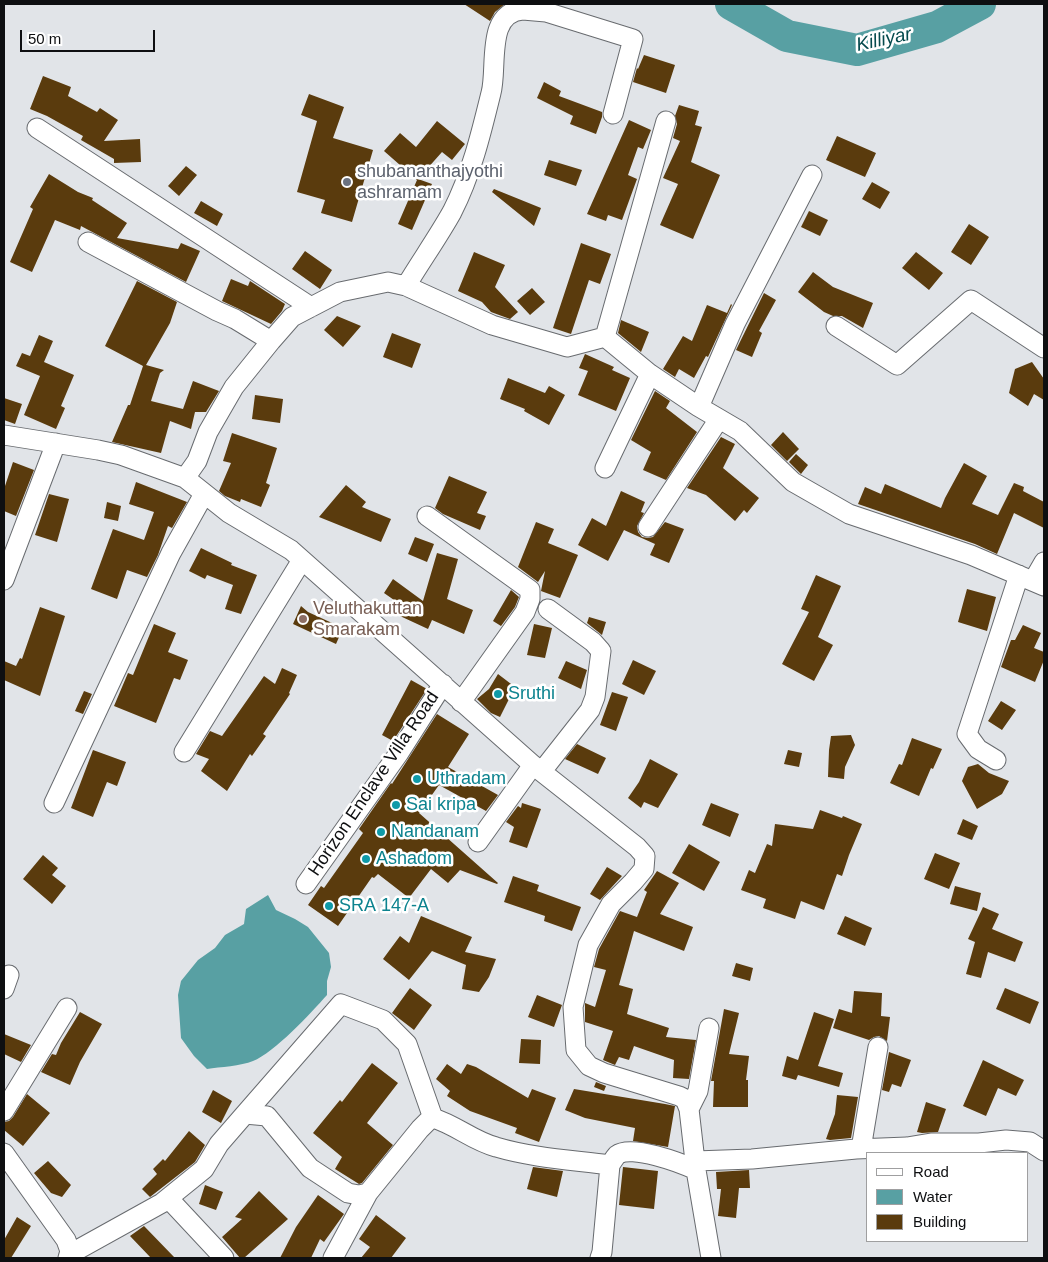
<!DOCTYPE html>
<html>
<head>
<meta charset="utf-8">
<style>
  body { margin:0 }
  #map { position:relative; width:1048px; height:1262px; overflow:hidden; background:#e1e4e8; font-family:Helvetica,sans-serif }
  canvas { display:block }
  .frame { position:absolute; inset:0; border:5px solid #0e0f11; pointer-events:none }
  .legend { position:absolute; left:866px; top:1152px; width:162px; height:90px; box-sizing:border-box; background:#fff; border:1px solid #9f9fa0; margin:0; padding:6px 9px; list-style:none; font-size:15px; color:#0e0f11 }
  .legend li { display:flex; align-items:center; gap:10px; height:25px }
  .legend b { width:25px; border:1px solid #9f9fa0 }
  .scale { position:absolute; left:20px; top:30px; width:135px; height:22px; box-sizing:border-box; border:2px solid #0e0f11; border-top:0; padding-left:6px; font-size:15px; line-height:18px; white-space:nowrap; color:#0e0f11; -webkit-text-stroke:4px #fff; paint-order:stroke }
</style>
</head>
<body>
<div id="map">
<canvas width="1048" height="1262"></canvas>
<div class="frame"></div>
<ul class="legend">
<li><b style="height:6px;background:#fff"></b>Road</li>
<li><b style="height:14px;background:#58a0a3"></b>Water</li>
<li><b style="height:14px;background:#5a3b0d"></b>Building</li>
</ul>
<div class="scale">50 m</div>
</div>
<script>
const ctx = document.querySelector('canvas').getContext('2d');
ctx.lineJoin = 'round';
function paint(path, color) { ctx.fillStyle = color; ctx.fill(path, 'evenodd'); }
function strokePath(path, color, width, dash) { ctx.strokeStyle = color; ctx.lineWidth = width; ctx.lineCap = dash ? 'butt' : 'round'; ctx.setLineDash(dash || []); ctx.stroke(path); }
function label(font, color, halo, rows, align = 'center') {
  ctx.font = font + ' Helvetica,sans-serif'; ctx.lineWidth = 5; ctx.setLineDash([]); ctx.textBaseline = 'middle'; ctx.strokeStyle = halo; ctx.fillStyle = color; for (const [text, x, y, turn = 0] of rows) {
    ctx.save(); ctx.translate(x, y); ctx.rotate((+turn || 0) * Math.PI / 180); ctx.textAlign = isNaN(turn) ? turn : align; if (halo) ctx.strokeText(text, 0, 0); ctx.fillText(text, 0, 0); ctx.restore();
  }
}
paint(new Path2D(`
  M268,895L276,910L295,919L308,927L329,953L331,967L327,981V995C311,1013 274,1053 253,1061C241,1066 220,1067 207,1069L194,1056L181,1038L178,995L181,981L198,960L215,948L225,935L244,924L246,909Z`), '#58a0a3');
strokePath(new Path2D(`
  M731,4L787,36L857,50L937,27L980,4`), '#58a0a3', 32);
paint(new Path2D(`
  M464,4H505L495,12L490,21Z
  M644,55L675,65L666,93L633,82L637,68L638,69Z
  M43,76L71,87L68,96L97,112L100,108L118,120L104,141L140,139L141,162L114,163V159L81,140L83,136L47,116L30,109Z
  M544,82L561,91L559,96L602,112V117L596,134L570,124L573,116L537,98Z
  M309,94L344,107L333,138L373,150L352,222L321,213L325,200L297,192L317,121L301,115Z
  M679,105L699,111L695,125L702,127L691,162L720,175L693,239L660,225L678,184L663,178L680,141L673,138L677,124L675,116Z
  M629,120L651,130L643,149L638,147L628,175L637,179L622,220L608,215L606,221L587,214Z
  M437,121L465,144L452,160L442,152L418,179L432,184L412,230L398,224L417,180L384,151L400,133L416,147Z
  M837,136L876,153L865,177L826,160Z
  M549,160L582,170L576,186L544,175Z
  M186,166L197,175L179,196L168,186Z
  M49,174L78,192L93,198L92,200L127,223L117,238L178,249L181,243L200,251L186,282L81,226L80,230L55,220L32,272L10,262L33,209L30,207Z
  M872,182L890,192L880,209L862,199Z
  M494,189L541,208L534,226L492,192Z
  M201,201L223,214L217,226L194,213Z
  M809,211L828,220L820,236L801,227Z
  M969,224L989,237L971,265L951,252Z
  M581,243L611,254L600,284L589,280L571,334L553,328Z
  M305,251L332,270L320,289L292,269Z
  M474,252L505,265L495,287L518,312L510,319L491,312L482,302L458,291Z
  M916,252L943,273L929,290L902,268Z
  M813,272L833,287L873,303L863,328L842,316H833L824,312L798,292Z
  M231,279L248,286L250,281L285,304L282,311L271,324L222,301Z
  M137,281L177,302L170,323L146,365L164,370L160,373L151,401L183,409L193,381L219,391L206,412H195L191,429L170,421L161,453L112,442L128,405H130L143,366L105,346Z
  M532,288L545,302L530,315L517,301Z
  M764,293L776,300L759,331L762,333L752,357L736,350Z
  M731,304L732,305L708,357L706,356L694,378L679,369L675,377L663,369L683,336L692,341L707,305L727,313Z
  M337,316L361,326L343,347L324,330Z
  M621,320L649,332L641,352L618,333Z
  M392,333L421,344L412,368L383,357Z
  M39,335L53,341L44,362L74,375L61,406L65,408L56,429L24,415L40,376L16,366L22,353L30,356Z
  M585,354L614,367L612,370L630,378L616,411L578,395L588,371L579,368Z
  M1032,362L1044,379V400L1034,394L1028,406L1009,393L1015,369Z
  M508,378L545,393L549,386L565,395L549,425L524,411L525,409L500,399Z
  M655,391L670,401L666,408L697,432L666,480L643,470L651,452L631,440Z
  M255,395L283,399L280,423L252,419Z
  M4,398L22,404L15,424L4,420Z
  M783,432L799,449L787,461L771,445Z
  M232,433L277,448L266,483L270,485L261,507L241,499L240,502L225,496L219,491L231,463L223,461Z
  M721,437L735,444L723,468L759,498L747,513L744,510L735,521L706,495L687,488Z
  M796,454L808,465L801,474L789,462Z
  M13,462L34,470L16,516L4,511V489Z
  M964,463L987,476L972,504L998,515L1014,483L1024,487L1023,491L1044,502V528L1014,513L997,554L975,544L858,504L865,487L881,494L885,484L941,508L945,498Z
  M449,476L487,492L477,513L486,516L480,530L443,514L435,508Z
  M136,482L187,502L172,528L168,526L158,555L147,577L127,570L117,599L91,589L113,529L144,540L154,512L129,504Z
  M346,485L366,502L362,507L391,519L381,542L319,517Z
  M621,491L645,502L641,512L644,513L637,526L638,532L642,537L648,538L653,537L665,522L684,529L669,563L650,555L655,544L624,530L608,561L578,545L592,518L606,526Z
  M49,494L69,499L57,542L35,535Z
  M107,502L121,506L118,521L104,518Z
  M536,522L554,529L548,543L578,555L560,598L541,591L545,571L538,582L518,567Z
  M415,537L434,544L427,562L408,554Z
  M201,548L232,563L231,565L257,575L241,614L225,609L233,585L207,575L205,579L189,571Z
  M437,553L458,559L447,599L473,610L464,634L432,620L428,629L400,616L404,607L384,593L393,579L423,601Z
  M816,575L841,586L818,637L833,645L814,681L782,664L809,612L801,609Z
  M967,589L996,597L987,631L958,622Z
  M511,590L519,597L515,607L501,626L493,621Z
  M301,606L308,612L343,628L336,644L293,624Z
  M40,607L65,616L40,696L4,680V661L16,666L20,658L22,659Z
  M589,617L606,622L602,635L587,623Z
  M154,624L176,633L168,652L188,660L180,680L174,678L156,723L114,706L128,673L133,675Z
  M534,624L552,628L545,658L527,655Z
  M1023,625L1041,633L1034,648L1044,652V660L1035,682L1001,667L1011,640H1015Z
  M633,660L656,671L644,695L622,684Z
  M566,661L587,670L581,689L558,678Z
  M282,668L297,675L289,693L290,694L263,734L266,736L252,756L250,754L227,791L201,771L209,759L196,754L210,731L222,736L264,676L275,684Z
  M498,674L515,687L500,717L491,713L477,699L489,689Z
  M411,680L427,689L393,741L382,735Z
  M84,691L92,694L83,714L75,711Z
  M612,692L628,697L616,731L600,725Z
  M1001,701L1016,710L1002,730L988,721Z
  M437,714L469,734L448,767L498,795L486,811L439,785L419,813L498,883L497,884L460,870L448,883L431,869L409,898L378,874L374,878L372,877L338,926L308,905L321,886L324,888L363,833L359,829L391,783L392,784Z
  M851,735L855,745L845,767L844,779L828,777L829,750L831,736Z
  M912,738L942,749L933,769L931,768L919,796L890,783L899,764L902,765Z
  M577,744L606,758L598,774L565,759Z
  M93,750L126,762L117,786L107,782L93,817L71,808Z
  M788,750L802,753L799,767L784,764Z
  M650,759L678,774L658,808L644,802L641,808L628,798L639,782Z
  M978,764L989,773L1009,781L1002,794L977,809L962,781L968,767Z
  M522,803L541,809L527,848L509,842L514,827L506,822L518,806L521,808Z
  M711,803L739,814L730,837L702,825Z
  M820,810L842,818L843,816L862,824L849,855L842,876L837,874L824,910L801,901L795,919L763,908L766,899L741,890L749,870L755,873L767,844L772,846L775,824L813,829Z
  M963,819L978,826L972,840L957,834Z
  M689,844L720,862L704,891L672,873Z
  M935,853L960,863L949,889L924,879Z
  M43,855L58,868L52,875L66,886L52,904L23,879Z
  M607,867L622,876L600,900L590,894Z
  M657,871L679,883L660,914L693,927L684,951L634,931L619,985L633,989L627,1014L669,1028L666,1037L696,1040L689,1079L673,1078L674,1060L634,1046L629,1060L619,1057L615,1065L603,1060L613,1031L585,1022V1003L595,1007L606,970L594,967L599,949L620,911L637,917L647,892L644,890Z
  M513,876L539,885L537,891L581,907L572,931L544,921L545,916L504,902Z
  M955,886L981,893L977,911L950,904Z
  M983,907L999,914L992,929L1023,942L1015,962L988,952L981,978L966,974L975,942L968,939Z
  M421,916L472,937L465,952L496,959L489,977L479,992L462,989L466,965L432,951L409,980L383,959L400,936L409,943Z
  M845,916L872,928L865,946L837,934Z
  M736,963L753,968L750,981L732,976Z
  M410,988L432,1005L414,1030L392,1013Z
  M1005,988L1039,1002L1030,1024L996,1009Z
  M854,991L882,993L881,1016L890,1017L887,1041L879,1036L874,1037L869,1040L833,1028L839,1009L852,1013Z
  M537,995L562,1005L554,1027L528,1017Z
  M724,1009L739,1013L729,1054L749,1056L746,1080H748V1107H713L714,1081H711Z
  M80,1012L102,1024L80,1062L70,1085L41,1072L52,1054L56,1055L61,1043Z
  M814,1012L834,1019L818,1066L843,1073L839,1087L798,1075L796,1080L782,1076L787,1056L798,1060Z
  M4,1034L31,1045L21,1062L4,1054Z
  M521,1039L541,1040L540,1064L519,1063Z
  M889,1052L911,1060L901,1087L892,1084L889,1092L882,1090Z
  M983,1060L1024,1080L1016,1096L998,1088L986,1116L963,1106Z
  M372,1063L398,1083L367,1123L393,1145L362,1183L359,1184L335,1169L342,1157L313,1133L340,1100L342,1102Z
  M447,1064L461,1074L467,1064L476,1067L528,1098L532,1089L556,1098L539,1142L515,1133L517,1128L470,1111L447,1096L450,1091L436,1079Z
  M596,1082L606,1086L604,1091L594,1087Z
  M574,1089L665,1104L675,1106L668,1147L633,1141L635,1128L585,1118L565,1110Z
  M213,1090L232,1101L221,1123L202,1112Z
  M27,1094L50,1113L23,1146L4,1130V1122L9,1121L13,1117Z
  M837,1095L858,1097L851,1138L830,1140L826,1139L835,1114Z
  M926,1102L946,1109L938,1132L922,1133L917,1132Z
  M189,1131L205,1145L195,1162L150,1197L142,1189L157,1174L153,1169L163,1159L165,1161Z
  M48,1161L71,1185L62,1197L51,1193L34,1173Z
  M533,1167L563,1171L557,1197L527,1189Z
  M623,1167L658,1171L654,1209L619,1205Z
  M749,1170L750,1188H739L736,1218L718,1216L721,1189H717L716,1172Z
  M205,1185L223,1192L216,1210L199,1204Z
  M259,1191L288,1219L244,1258H240L222,1237L242,1219L235,1217Z
  M318,1195L344,1214L324,1242L320,1239L311,1258H280L296,1227Z
  M376,1215L406,1238L391,1258H361L370,1247L359,1239Z
  M17,1217L31,1226L11,1258H4V1240Z
  M144,1226L175,1258H151L130,1236Z`), '#5a3b0d');
const minor = new Path2D(`
  M523,10L546,12L633,39L613,114
  M37,128L311,307
  M88,242L217,311L235,319L271,341
  M406,286C421,261 438,237 452,212C471,175 481,134 491,93C498,68 485,12 523,10L518,4
  M836,326L897,365L971,300L1044,348
  M605,337L666,121
  M699,407L735,324L812,175
  M4,435L98,450L121,455L185,478L229,513L291,550L533,765L637,847L645,856L644,869L633,882L611,904L588,945L573,1007L576,1050L589,1066L604,1073L679,1096L685,1099L689,1109L696,1170L711,1258
  M605,468L650,374
  M185,478L197,461L208,432L234,387L271,341L292,317L340,292L388,282L406,286L492,325L567,347L605,337L650,374L699,407L740,431L793,482L849,514L971,555L1044,586
  M427,516L530,590V599L525,612L461,702
  M648,527L719,419
  M4,580L56,443
  M1033,581L1044,562
  M184,752L302,560
  M996,760L978,749L967,734L1019,575
  M542,771L590,710L595,697L601,651L593,642L548,609
  M54,803L171,553L204,494
  M478,842L533,765
  M306,884L399,753L443,684
  M4,989L9,975
  M689,1109L698,1091L709,1028
  M4,1111L67,1008
  M245,1114L341,1004L383,1020L407,1044L433,1118
  M861,1149L878,1047
  M4,1153L66,1240L70,1251L68,1258
  M695,1161L752,1159L856,1149L907,1147L931,1143H979L1006,1140L1030,1142L1044,1151
  M168,1198L224,1258
  M70,1254L162,1203L204,1169L219,1144L245,1114L267,1116L310,1168L348,1193L359,1195L368,1193
  M333,1258L368,1193L420,1129L428,1121L433,1118C456,1125 473,1141 496,1147C533,1158 573,1160 610,1165
  M600,1258L602,1252L610,1165C612,1162 615,1157 617,1155C631,1144 681,1163 696,1170`);
strokePath(minor, '#686b6f', 21);
strokePath(minor, '#fff', 19);
for (const [x, y, r, color] of [
  [347,182,5,"#6b7280"],
  [303,619,5,"#8d6e63"],
  [498,694,5,"#0f9aa8"],
  [417,779,5,"#0f9aa8"],
  [396,805,5,"#0f9aa8"],
  [381,832,5,"#0f9aa8"],
  [366,859,5,"#0f9aa8"],
  [329,906,5,"#0f9aa8"]
]) { const dot = new Path2D(); dot.arc(x, y, r, 0, 2 * Math.PI); ctx.fillStyle = color; ctx.fill(dot); strokePath(dot, '#fff', 2); }
label('18px', '#5b616d', '#fff', [
  ["shubananthajyothi",357,172],
  ["ashramam",357,193]
], 'left');
label('18px', '#785e54', '#fff', [
  ["Veluthakuttan",313,609],
  ["Smarakam",313,630]
], 'left');
label('18px', '#0d838f', '#fff', [
  ["Sruthi",508,694],
  ["Uthradam",427,779],
  ["Sai kripa",406,805],
  ["Nandanam",391,832],
  ["Ashadom",376,859],
  ["SRA 147-A",339,906]
], 'left');
label('18px', '#0e0f11', '#fff', [
  ["Horizon Enclave Villa Road",374,784,-56]
]);
label('italic 19px', '#054a4d', '#fff', [
  ["Killiyar",884,40,-12]
]);
</script>
</body>
</html>
